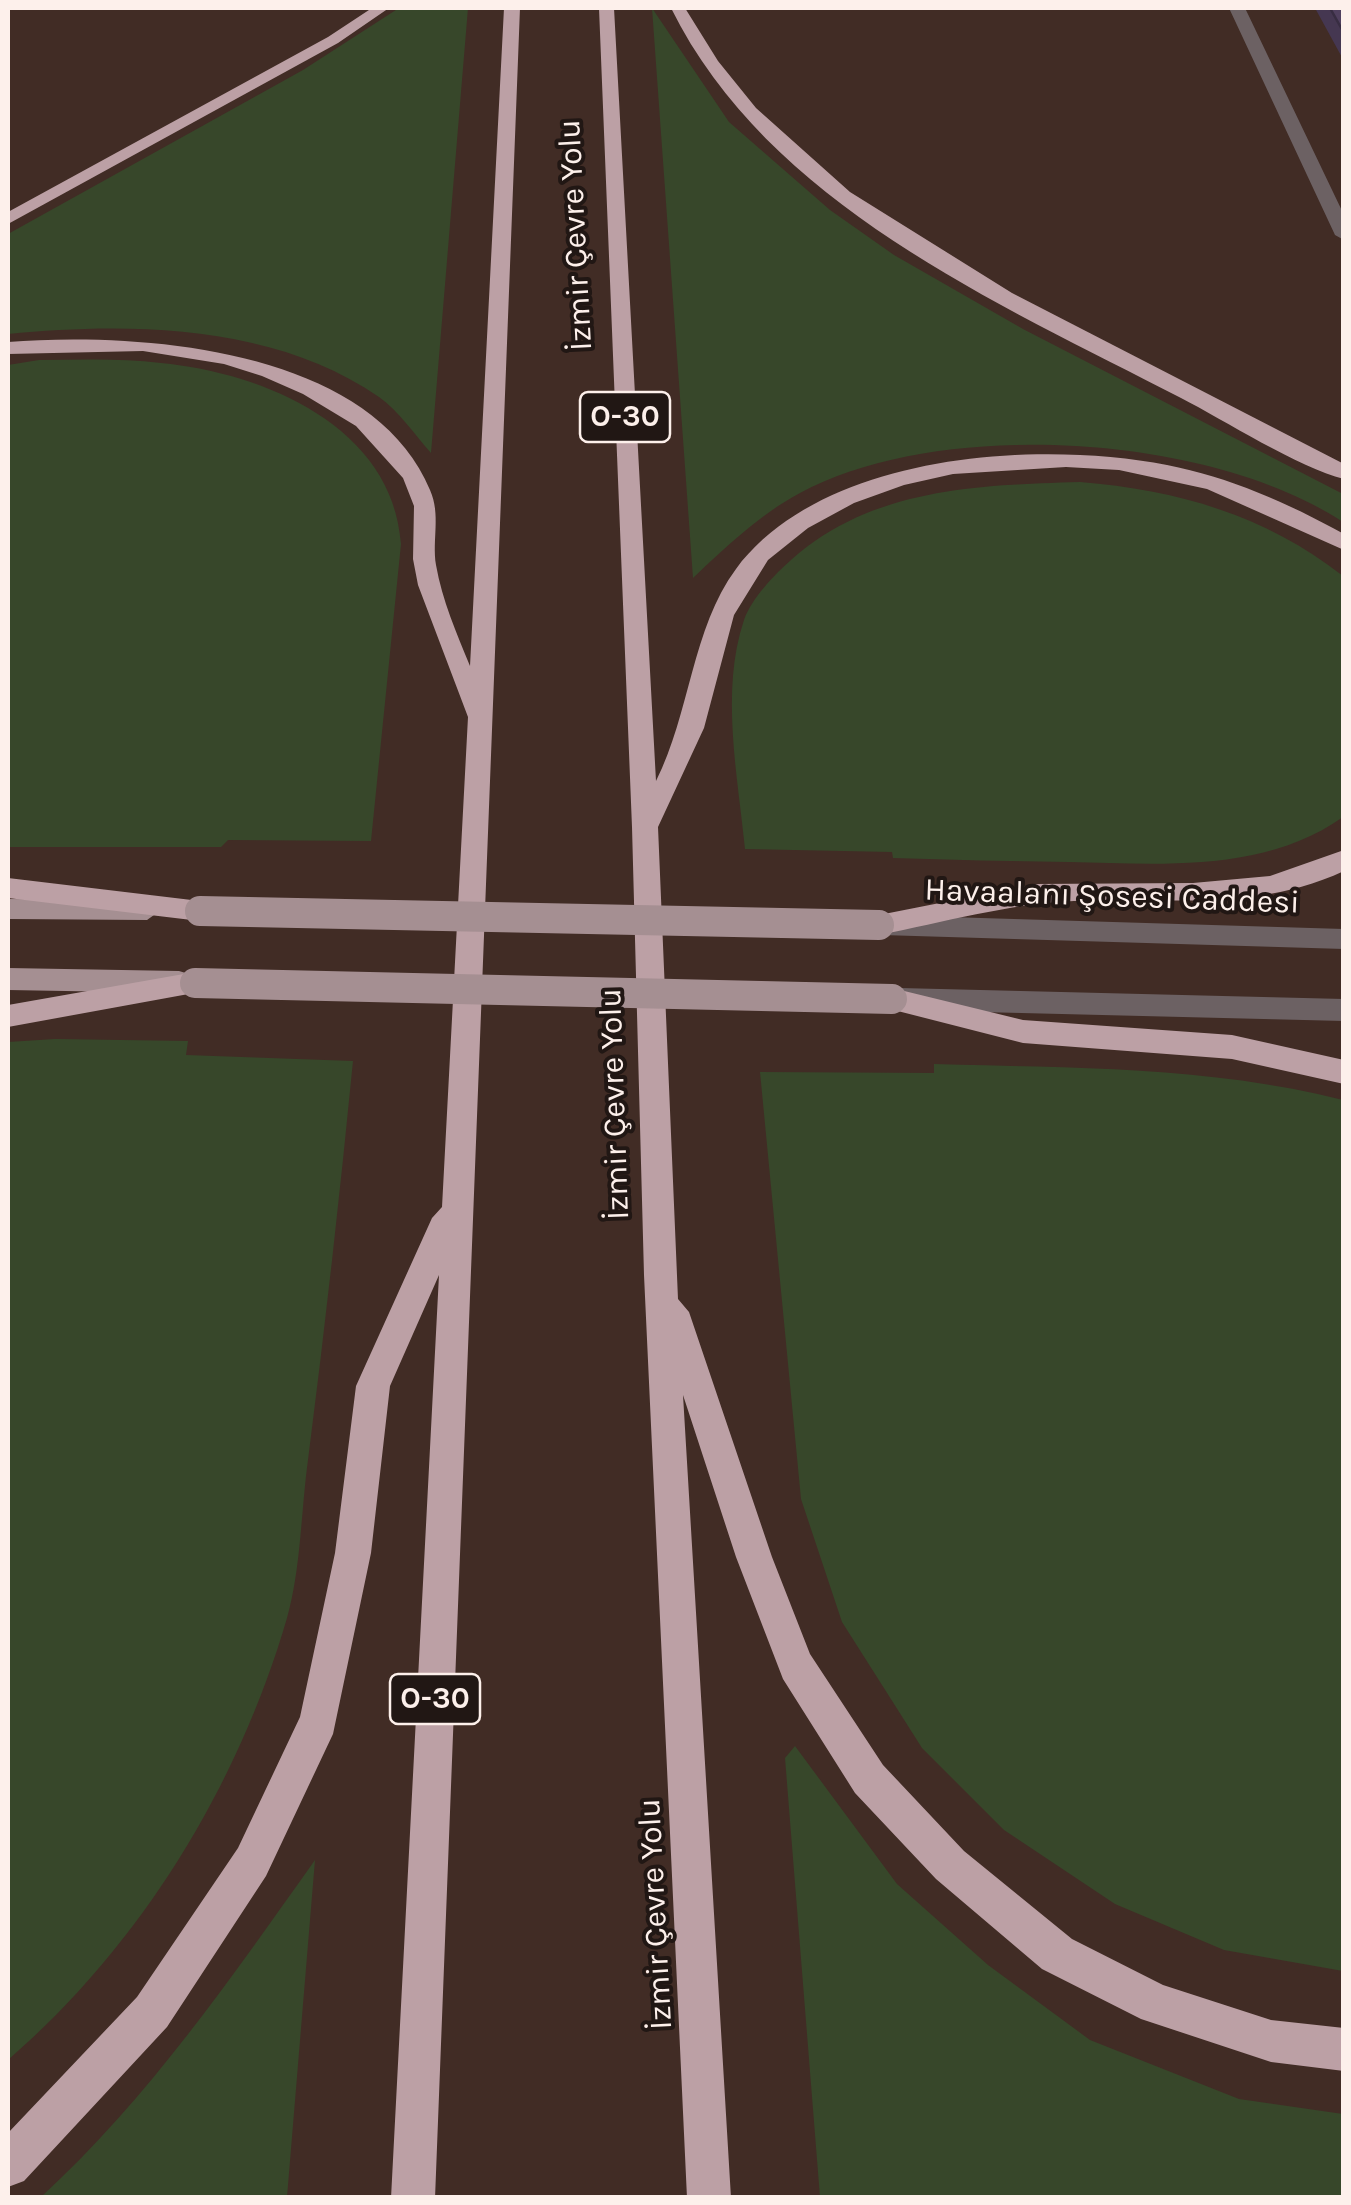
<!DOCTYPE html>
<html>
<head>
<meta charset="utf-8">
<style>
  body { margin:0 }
  #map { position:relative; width:1351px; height:2205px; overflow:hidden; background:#412c25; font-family:Karla,sans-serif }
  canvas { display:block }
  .frame { position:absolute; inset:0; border:10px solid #fdf0eb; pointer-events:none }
</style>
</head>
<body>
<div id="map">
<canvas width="1351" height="2205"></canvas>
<div class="frame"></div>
</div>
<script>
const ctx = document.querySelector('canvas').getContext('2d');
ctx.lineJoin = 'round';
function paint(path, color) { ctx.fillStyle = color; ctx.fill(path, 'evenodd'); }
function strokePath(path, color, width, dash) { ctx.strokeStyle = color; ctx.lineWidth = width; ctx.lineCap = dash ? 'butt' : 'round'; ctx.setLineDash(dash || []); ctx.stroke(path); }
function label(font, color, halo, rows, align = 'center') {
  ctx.font = font + ' Karla,sans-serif'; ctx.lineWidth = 8; ctx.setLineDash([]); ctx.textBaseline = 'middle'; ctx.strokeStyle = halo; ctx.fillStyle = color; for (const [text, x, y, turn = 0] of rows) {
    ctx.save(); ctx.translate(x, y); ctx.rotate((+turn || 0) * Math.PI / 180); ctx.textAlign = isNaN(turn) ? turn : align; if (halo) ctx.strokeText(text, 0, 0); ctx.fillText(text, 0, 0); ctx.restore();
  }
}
paint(new Path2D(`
  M399,8H468L431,453C415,435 398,410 379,397C274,324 129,322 8,334V234L303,70Z
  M652,8L729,122L830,210L894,255L1023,329L1343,494V522C1209,434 942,417 800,493C759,515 726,547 693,578Z
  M39,360C79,360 121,358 161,363C265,373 393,427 401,544L371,841L228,840L221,847H8V365Z
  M1080,482C1178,490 1265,515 1343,576V817C1264,873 1161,864 1069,862C1011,861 952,860 893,858L892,852L745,849C738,776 720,691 744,620C752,598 774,575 791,560C872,488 977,485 1080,482Z
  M55,1039L188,1041L186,1055L353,1061C340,1194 325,1327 308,1460C301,1511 301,1569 287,1618C238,1786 141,1945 8,2060V1042Z
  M934,1064C1072,1068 1209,1066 1343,1100V1971L1224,1950L1115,1904L1004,1830L922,1748L842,1622L801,1499L760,1072L934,1073Z
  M795,1746L897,1884L988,1965L1090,2040L1239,2099L1343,2114V2197H820L785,1758Z
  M315,1860L287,2197H41C148,2099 231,1978 315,1860Z`), '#37472a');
paint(new Path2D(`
  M1229,8H1245L1344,215V240L1335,235Z
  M882,915L1344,929V949L882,935L868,925Z
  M900,988L1344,999V1021L900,1010L890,1007L886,999L890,991Z`), '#6c6163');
paint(new Path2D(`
  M8,899L147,900L161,910L147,920L8,919Z
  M8,968L179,971L189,974L193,982L189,990L179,993L8,990Z`), '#a58f92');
paint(new Path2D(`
  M372,8H389L338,43L8,224V212L328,37Z
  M504,8H520L435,2198H391L439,1275L390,1386L371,1553L333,1734L266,1876L167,2027L24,2181L8,2187V2133L137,1997L238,1848L300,1717L335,1553L356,1386L432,1218L442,1207L468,717L418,585L413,559L414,506L403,478L356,426L303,394L262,376L224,364L143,351L8,354V342C138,332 371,347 430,490C441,515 432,539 436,565C442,600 457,634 470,666Z
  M599,8H614L656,781C690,714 692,628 736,569C823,453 1036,440 1167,465C1229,477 1288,503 1344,534V550L1207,489L1119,470L1066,467L953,474L904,485L854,503L808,528L768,560L734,615L704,728L658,827L678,1299L689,1312L772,1557L810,1654L883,1765L964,1851L1072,1939L1163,1985L1271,2020L1344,2028V2071L1271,2062L1141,2019L1042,1969L936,1879L855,1793L783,1679L736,1557L683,1395L731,2198H687L644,1275L632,827Z
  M671,8H685L718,61L756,108L850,192L1012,293L1344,464V479C1299,468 1224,420 1181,398C996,302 768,204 671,8Z
  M1344,850V871C1256,912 1168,897 1074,901C1008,904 944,922 879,935L865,925L879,915L1036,884L1193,883L1270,876Z
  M8,878L200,901L214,911L200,921L8,898Z
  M195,972L205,975L209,983L205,991L8,1027V1005Z
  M892,988L1023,1020L1232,1035L1344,1060V1084L1232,1059L1023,1043L882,1007L878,999L882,991Z`), '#bca0a5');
strokePath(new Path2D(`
  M200,911L879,925
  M195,983L892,999`), '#a58f92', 30);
paint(new Path2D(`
  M1315,8H1344V61Z`), '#453751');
const building = new Path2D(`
  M1330,8H1344V33Z`);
paint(building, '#50405e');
strokePath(building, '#382d42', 2.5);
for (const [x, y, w] of [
  [625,417,90],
  [435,1699,90]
]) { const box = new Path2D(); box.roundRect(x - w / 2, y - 25, w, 50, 8); ctx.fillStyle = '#211714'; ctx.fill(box); strokePath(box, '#fdf0eb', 2.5); }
label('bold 30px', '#fdf0eb', null, [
  ["O-30",625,417],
  ["O-30",435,1699]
]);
label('32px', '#fdf0eb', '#211714', [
  ["İzmir Çevre Yolu",576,235,-93],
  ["Havaalanı Şosesi Caddesi",1112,897,2],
  ["İzmir Çevre Yolu",615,1104,-92],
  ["İzmir Çevre Yolu",656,1914,-93]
]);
</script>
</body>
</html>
